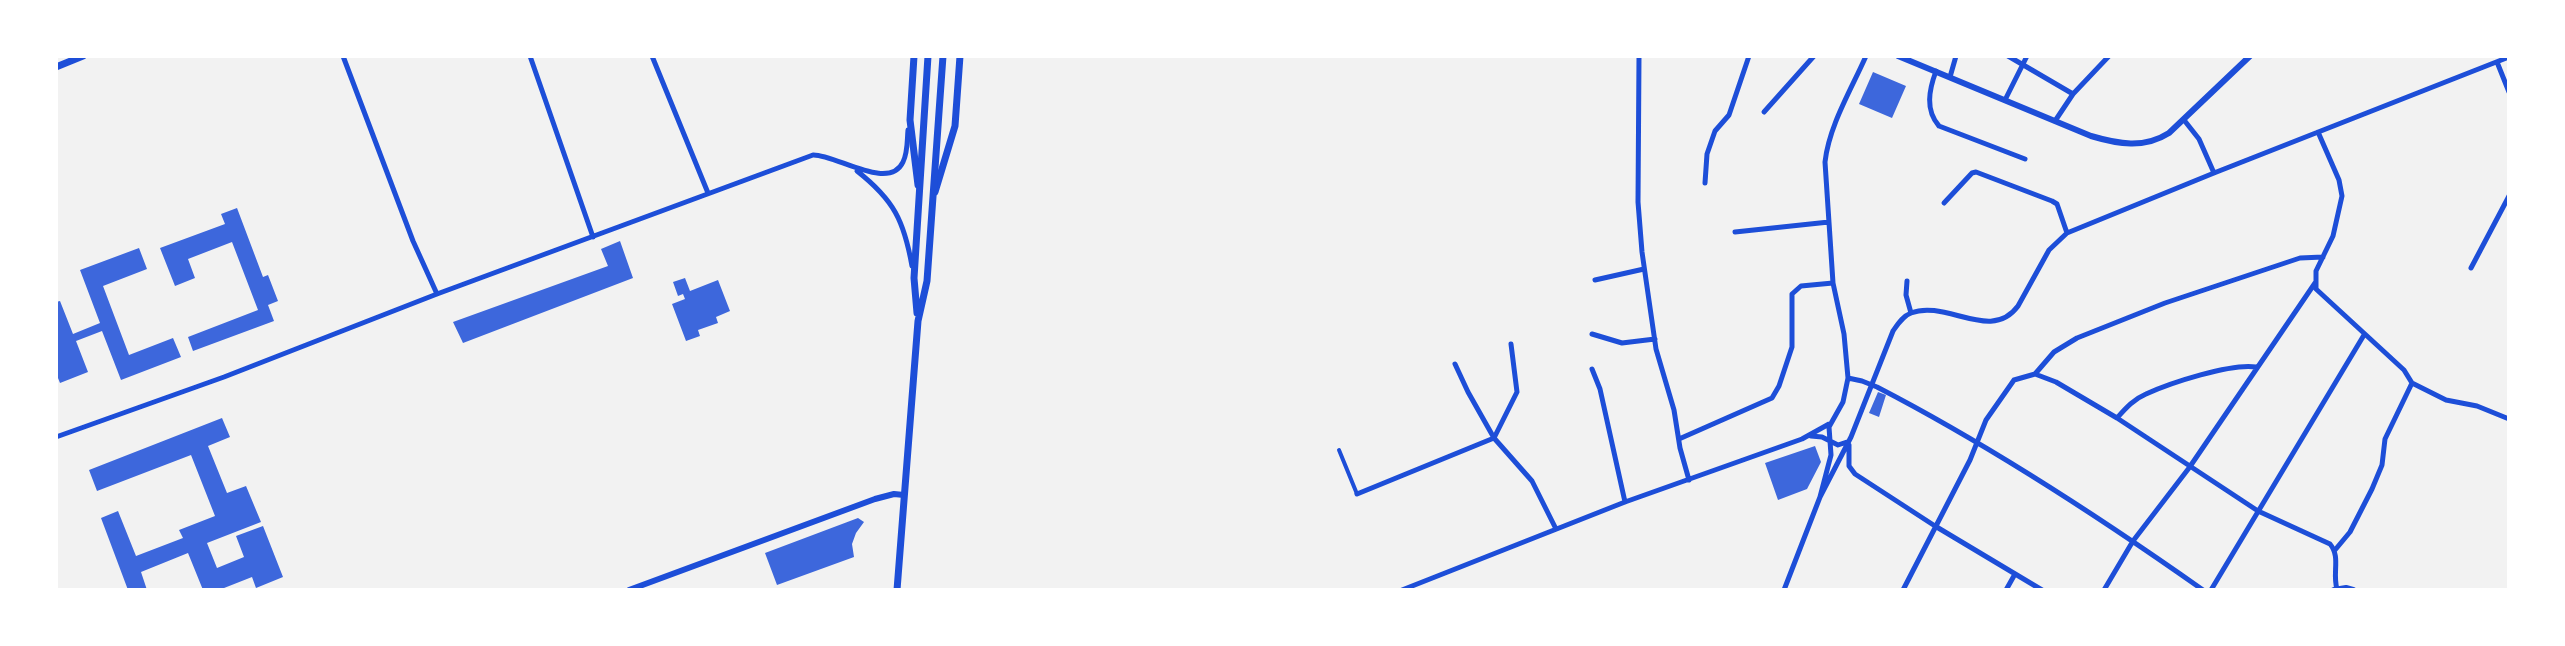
<!DOCTYPE html>
<html>
<head>
<meta charset="utf-8">
<style>
  body { margin:0 }
  #map { position:relative; width:2565px; height:646px; overflow:hidden; background:#f2f2f2; font-family:Rubik,sans-serif }
  canvas { display:block }
  .frame { position:absolute; inset:0; border:58px solid #fff; pointer-events:none }
</style>
</head>
<body>
<div id="map">
<canvas width="2565" height="646"></canvas>
<div class="frame"></div>
</div>
<script>
const ctx = document.querySelector('canvas').getContext('2d');
ctx.lineJoin = 'round';
function paint(path, color) { ctx.fillStyle = color; ctx.fill(path, 'evenodd'); }
function strokePath(path, color, width, dash) { ctx.strokeStyle = color; ctx.lineWidth = width; ctx.lineCap = dash ? 'butt' : 'round'; ctx.setLineDash(dash || []); ctx.stroke(path); }
paint(new Path2D(`
  M1873,72L1906,86L1892,118L1859,104Z
  M237,208L263,277L268,275L278,301L268,305L274,321L193,351L188,337L258,310L232,242L188,259L195,278L175,286L160,248L225,224L221,214Z
  M620,241L633,278L463,343L453,322L608,266L601,249Z
  M139,248L147,269L103,286L129,355L173,338L181,357L121,380L102,331L76,341L88,372L60,383L56,373V302L60,301L73,334L100,323L80,270Z
  M685,278L690,291L718,280L730,311L716,317L718,323L698,330L700,336L686,341L672,304L685,299L683,294L678,296L673,282Z
  M1878,392L1886,395L1879,417L1869,413Z
  M222,418L230,437L208,446L227,493L246,486L261,522L207,543L217,568L244,557L236,536L263,526L283,577L256,588L252,577L219,590H203L188,553L141,572L147,590H128L101,518L118,511L136,556L183,538L179,530L215,516L191,455L97,491L89,470Z
  M1815,446L1821,462L1807,489L1778,500L1765,463Z
  M858,518L864,522L856,533L852,544L854,557L777,585L765,553Z`), '#3d67dc');
strokePath(new Path2D(`
  M1339,450L1357,494`), '#1d4ed8', 4);
strokePath(new Path2D(`
  M343,56L413,241L437,294
  M530,56L593,237
  M652,56L708,193
  M1639,56L1638,202L1642,252L1656,349L1674,410L1680,448L1689,480
  M2008,56L2073,94
  M2497,62L2509,92
  M1936,71C1929,90 1925,110 1939,126L2025,159
  M1950,77L1956,56
  M2005,100L2027,56
  M1764,112L1814,56
  M2184,120L2199,139L2214,173
  M2055,121L2073,94L2109,56
  M2318,132L2339,180L2342,196L2333,236L2316,271V289L2404,370L2412,383L2446,400L2477,406L2509,419
  M857,171C894,200 904,221 912,266
  M1705,183L1707,154L1715,131L1729,115L1749,56
  M1944,203L1972,173L1976,172L2052,201L2057,204L2067,233
  M1735,232L1829,222
  M2471,268L2509,196
  M1595,280L1644,269
  M1907,281L1906,295L1911,313
  M1592,334L1622,343L1655,339
  M1455,364L1468,392L1494,438L1532,481L1556,529
  M1592,369L1600,389L1625,502
  M2035,374L2056,382L2117,418L2258,511L2330,544C2341,557 2332,573 2337,589
  M1848,378L1862,381L1877,387C1991,446 2098,516 2203,590
  M2117,418C2126,408 2134,399 2146,394C2170,383 2231,363 2256,367
  M1811,436L1822,437L1838,445L1847,442
  M56,437L224,377L437,294L813,155C835,154 889,192 903,162C908,152 907,140 908,130
  M1679,439L1772,398L1779,386L1792,347V294L1801,286L1833,283
  M1849,445V466L1855,474L1935,526L2042,590
  M1357,494L1494,438L1517,392L1511,344
  M1820,497L1851,437L1893,331C1898,324 1903,316 1911,313C1946,299 1991,343 2018,306L2049,250L2067,233L2214,173L2509,57
  M2335,550L2350,532L2372,489L2382,465L2385,439L2412,383
  M1402,590L1625,502L1802,439L1829,424
  M1784,590L1820,497L1831,455L1829,427L1843,402L1848,378L1844,334L1833,283L1825,162C1829,126 1851,90 1866,56
  M1903,590L1970,460L1986,420L2014,380L2035,374L2054,352L2077,338L2165,303L2300,258L2323,257
  M2006,590L2015,574
  M2104,590L2133,541L2189,468L2315,283
  M2211,590L2364,335`), '#1d4ed8', 5);
strokePath(new Path2D(`
  M1898,56L2091,136C2118,144 2144,149 2169,133L2250,56
  M629,590L875,499L894,494L904,495
  M2334,590L2346,588L2353,590`), '#1d4ed8', 6);
strokePath(new Path2D(`
  M914,56L910,120L918,185
  M56,67L83,56
  M935,192L955,126L960,56`), '#1d4ed8', 7);
strokePath(new Path2D(`
  M917,313L914,278L928,56
  M897,590L918,321L927,281L943,56`), '#1d4ed8', 7);
</script>
</body>
</html>
